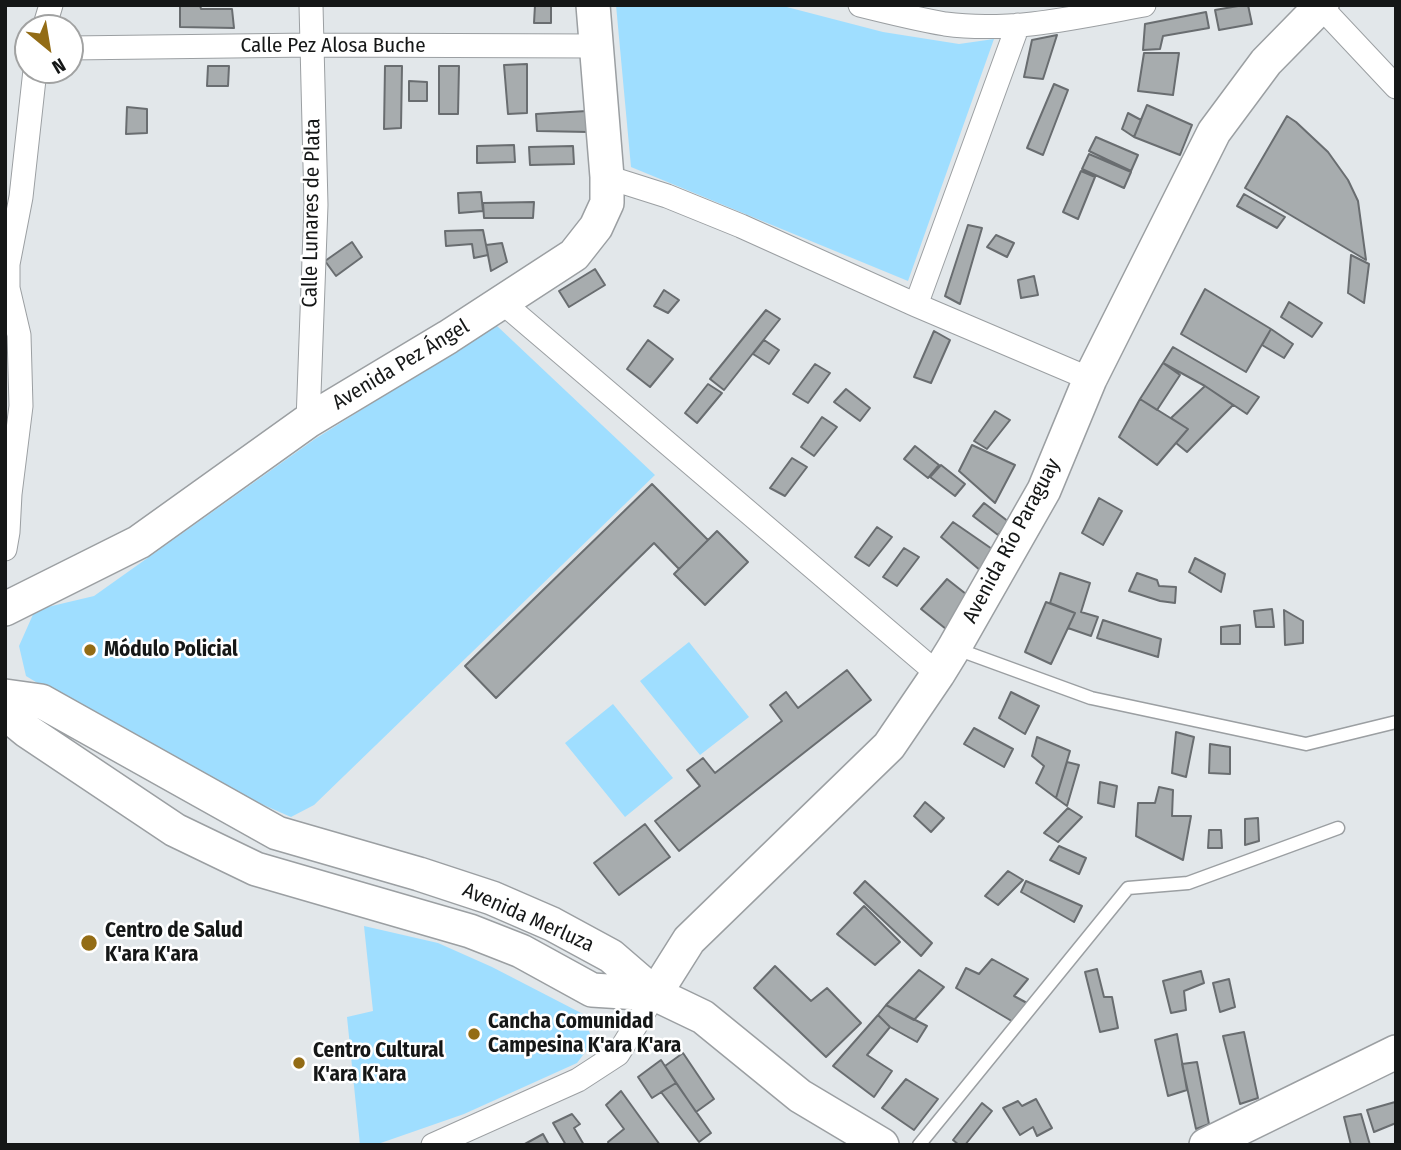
<!DOCTYPE html>
<html>
<head>
<meta charset="utf-8">
<style>
  body { margin:0 }
  #map { position:relative; width:1401px; height:1150px; overflow:hidden; background:#e2e7ea; font-family:"Fira Sans Condensed",sans-serif }
  canvas { display:block }
  .frame { position:absolute; inset:0; border:7px solid #151717; pointer-events:none }
  .north { position:absolute; left:14px; top:14px; width:70px; height:70px; box-sizing:border-box; background:#fff; border:2px solid #a1a2a2; border-radius:50%; rotate:150deg; font-size:19px; font-weight:700; line-height:28px; text-align:center; color:#151717 }
  .north::after { content:''; display:block; margin:auto; width:24px; height:32px; background:#936c15; clip-path:polygon(50% 0,100% 100%,50% 72%,0 100%) }
</style>
</head>
<body>
<div id="map">
<canvas width="1401" height="1150"></canvas>
<div class="frame"></div>
<div class="north">N</div>
</div>
<script>
const ctx = document.querySelector('canvas').getContext('2d');
ctx.lineJoin = 'round';
function paint(path, color) { ctx.fillStyle = color; ctx.fill(path, 'evenodd'); }
function strokePath(path, color, width, dash) { ctx.strokeStyle = color; ctx.lineWidth = width; ctx.lineCap = dash ? 'butt' : 'round'; ctx.setLineDash(dash || []); ctx.stroke(path); }
function label(font, color, halo, rows, align = 'center') {
  ctx.font = font + ' "Fira Sans Condensed",sans-serif'; ctx.lineWidth = 5; ctx.setLineDash([]); ctx.textBaseline = 'middle'; ctx.strokeStyle = halo; ctx.fillStyle = color; for (const [text, x, y, turn = 0] of rows) {
    ctx.save(); ctx.translate(x, y); ctx.rotate((+turn || 0) * Math.PI / 180); ctx.textAlign = isNaN(turn) ? turn : align; if (halo) ctx.strokeText(text, 0, 0); ctx.fillText(text, 0, 0); ctx.restore();
  }
}
paint(new Path2D(`
  M616,5H779L883,32L959,44L994,39L908,281L631,167Z
  M496,325L655,475L314,805L291,817L170,764L26,676L19,646L35,610L94,596L315,439Z
  M689,642L749,717L700,755L640,681Z
  M613,704L673,778L625,817L565,743Z
  M364,926L438,943L492,967L583,1014L593,1042L577,1063L464,1114L375,1145H360L347,1017L373,1011Z`), '#9fdeff');
const building = new Path2D(`
  M180,5H200L201,9H232L234,28L180,27Z
  M535,5H551V23H534Z
  M1244,5H1248L1252,24L1219,30L1215,10Z
  M1206,12L1209,28L1163,36L1160,49L1143,50L1145,24Z
  M1057,35L1043,79L1024,77L1032,40Z
  M1144,53H1179L1173,95L1138,91Z
  M527,64V113L508,114L504,65Z
  M208,66H229L228,86H207Z
  M385,66H402L401,128L384,129Z
  M439,66H459L458,114H439Z
  M409,81L427,82V101H409Z
  M1054,84L1068,90L1043,155L1027,148Z
  M1147,105L1192,125L1180,155L1134,137Z
  M127,107L147,109V133L126,134Z
  M587,111L588,132L537,131L536,114Z
  M1128,113L1141,120L1134,137L1122,129Z
  M1287,116L1296,122L1328,152L1348,180L1358,201L1366,260L1245,188Z
  M1096,137L1138,155L1131,171L1089,151Z
  M514,145L515,162L477,163V146Z
  M573,146L574,164L530,165L529,147Z
  M1089,154L1131,172L1124,188L1082,169Z
  M1081,171L1095,177L1078,219L1063,212Z
  M481,192L483,211L459,213L458,193Z
  M1244,194L1285,217L1277,228L1237,206Z
  M534,202L533,218H484L483,203Z
  M968,225L982,228L960,304L945,296Z
  M483,230L488,255L474,258L472,244L446,246L445,231Z
  M996,235L1014,243L1007,257L987,247Z
  M352,242L362,257L336,276L325,261Z
  M502,243L507,262L491,271L486,245Z
  M1351,255L1369,264L1364,303L1348,293Z
  M595,269L605,285L569,307L559,291Z
  M1034,276L1038,295L1021,298L1018,280Z
  M1205,289L1271,329L1246,372L1181,334Z
  M664,290L679,300L668,313L654,306Z
  M1289,302L1322,323L1312,337L1281,317Z
  M766,310L780,319L724,390L710,379Z
  M1271,329L1293,344L1284,358L1262,345Z
  M934,331L950,340L931,383L914,377Z
  M648,340L673,359L650,387L627,369Z
  M764,340L779,350L769,364L753,354Z
  M1173,347L1259,397L1247,414L1205,386L1163,363Z
  M1163,363L1180,375L1157,410L1140,399Z
  M815,364L830,373L808,403L793,394Z
  M708,384L722,393L697,423L685,413Z
  M1205,386L1233,405L1187,452L1176,443L1188,429L1171,418Z
  M846,389L870,408L860,421L834,402Z
  M1140,399L1188,429L1157,465L1119,437Z
  M995,411L1010,420L987,449L974,441Z
  M822,417L837,427L814,456L801,447Z
  M972,445L1015,465L995,503L959,471Z
  M915,446L939,465L928,478L904,459Z
  M792,458L807,467L785,496L770,488Z
  M941,465L965,484L955,496L930,477Z
  M652,484L708,540L679,569L654,543L496,698L465,666Z
  M1099,498L1122,511L1103,545L1082,533Z
  M984,503L1009,522L998,535L973,516Z
  M953,522L995,551L981,571L941,537Z
  M877,527L892,537L869,566L855,557Z
  M717,531L748,562L705,605L674,574Z
  M904,548L919,557L897,586L883,577Z
  M1195,558L1225,574L1221,592L1189,572Z
  M1060,573L1090,583L1081,612L1098,617L1091,636L1068,628L1075,613L1050,603Z
  M1137,573L1157,580L1159,586L1176,587L1175,603L1160,601L1129,591Z
  M947,579L971,598L946,629L921,609Z
  M1046,602L1075,613L1051,664L1025,652Z
  M1272,609L1274,627H1256L1254,611Z
  M1284,610L1303,621V643L1285,645Z
  M1103,620L1161,639L1158,657L1097,638Z
  M1240,625V644H1221V627Z
  M847,670L871,700L679,851L655,821L700,786L687,770L703,758L715,773L782,721L770,705L786,692L798,708Z
  M1011,692L1039,706L1025,734L999,718Z
  M974,728L1013,749L1004,767L964,744Z
  M1176,732L1194,737L1186,777L1172,773Z
  M1037,737L1070,751L1056,798L1036,783L1044,766L1032,756Z
  M1210,744L1230,747V774L1209,773Z
  M1067,762L1079,765L1067,806L1056,798Z
  M1100,782L1117,786L1114,807L1098,803Z
  M1159,787L1173,790L1172,816H1191L1183,860L1136,836L1138,803H1155Z
  M925,802L944,818L931,832L914,816Z
  M1068,808L1082,817L1058,842L1044,833Z
  M1258,818L1259,841L1245,845V819Z
  M645,824L670,857L619,895L594,863Z
  M1209,830H1221L1222,848H1208Z
  M1059,846L1086,858L1079,874L1050,860Z
  M1008,871L1023,880L998,905L985,896Z
  M865,881L932,943L921,956L854,893Z
  M1026,881L1082,906L1074,922L1021,892Z
  M864,906L900,942L875,965L837,934Z
  M992,959L1028,979L1014,996L1027,1003L1015,1023L956,988L966,968L979,974Z
  M775,966L811,1001L827,988L861,1023L826,1057L754,988Z
  M1097,969L1104,997H1112L1118,1028L1100,1032L1085,972Z
  M919,970L944,987L914,1020L886,1005Z
  M1201,971L1204,983L1184,991L1186,1010L1171,1013L1163,981Z
  M1229,979L1235,1007L1220,1012L1213,983Z
  M886,1005L927,1026L917,1042L890,1027L878,1015Z
  M878,1015L890,1027L867,1055L892,1071L874,1097L833,1066Z
  M1244,1032L1258,1098L1240,1104L1223,1036Z
  M1177,1034L1187,1090L1168,1096L1155,1040Z
  M683,1053L714,1099L696,1112L665,1066Z
  M661,1060L676,1083L652,1098L638,1077Z
  M1197,1062L1209,1124L1196,1129L1182,1064Z
  M906,1079L938,1099L914,1130L882,1108Z
  M676,1083L711,1133L699,1142L661,1092Z
  M621,1091L660,1145H609L608,1142L624,1129L606,1105Z
  M1036,1099L1052,1128L1037,1136L1033,1127L1020,1135L1003,1108L1018,1101L1022,1106Z
  M1395,1102L1396,1123L1374,1132L1367,1110Z
  M982,1103L992,1111L965,1145H959L953,1140Z
  M572,1114L580,1124L574,1128L584,1145H566L553,1123Z
  M1361,1114L1370,1145H1351L1344,1117Z
  M543,1134L549,1145H523Z`);
paint(building, '#a7acae');
strokePath(building, '#696d70', 2);
const lane = new Path2D(`
  M954,648L1091,698L1306,744L1396,722
  M919,1145L1128,888L1188,883L1338,828`);
const street = new Path2D(`
  M860,5C888,12 917,19 945,24C1011,33 1079,17 1144,5
  M1320,6L1396,87
  M44,28L51,5
  M70,48L312,45L595,46
  M607,177L667,196L741,226L916,305L1090,379
  M502,302L938,674
  M916,305L1018,25
  M308,421L316,205L311,5
  M5,549L8,532L10,494L21,406L19,335L8,288V264L21,197L35,70
  M433,1145L578,1080L618,1054L655,994`);
const secondary = new Path2D(`
  M5,609L139,542L308,421L448,337L574,255L596,227L607,203V177L593,5
  M5,696L41,701L277,833L419,874L492,898L552,924L611,956L655,994L703,1017L800,1096L882,1145
  M5,713L27,731L175,830L256,869L470,931L521,951L592,990L655,994
  M655,994L689,940L889,746L938,674L954,648L1044,490L1090,379L1214,132L1266,62L1322,5
  M1206,1145L1396,1052`);
strokePath(lane, '#9b9fa2', 15);
strokePath(street, '#9b9fa2', 25);
strokePath(secondary, '#9b9fa2', 36);
strokePath(lane, '#fff', 12);
strokePath(street, '#fff', 23);
strokePath(secondary, '#fff', 33);
for (const [x, y, r, color] of [
  [90,650,7,"#936c15"],
  [89,943,9,"#936c15"],
  [474,1034,7,"#936c15"],
  [299,1063,7,"#936c15"]
]) { const dot = new Path2D(); dot.arc(x, y, r, 0, 2 * Math.PI); ctx.fillStyle = color; ctx.fill(dot); strokePath(dot, '#fff', 2.5); }
label('21px', '#151717', '#fff', [
  ["Calle Pez Alosa Buche",333,46],
  ["Calle Lunares de Plata",312,213,-89],
  ["Avenida Pez Ángel",401,365,-31],
  ["Avenida Río Paraguay",1012,541,-62],
  ["Avenida Merluza",528,918,24]
]);
label('bold 21px', '#151717', '#fff', [
  ["Módulo Policial",104,650],
  ["Centro de Salud",105,931],
  ["K'ara K'ara",105,955],
  ["Cancha Comunidad",488,1022],
  ["Campesina K'ara K'ara",488,1046],
  ["Centro Cultural",313,1051],
  ["K'ara K'ara",313,1075]
], 'left');
</script>
</body>
</html>
